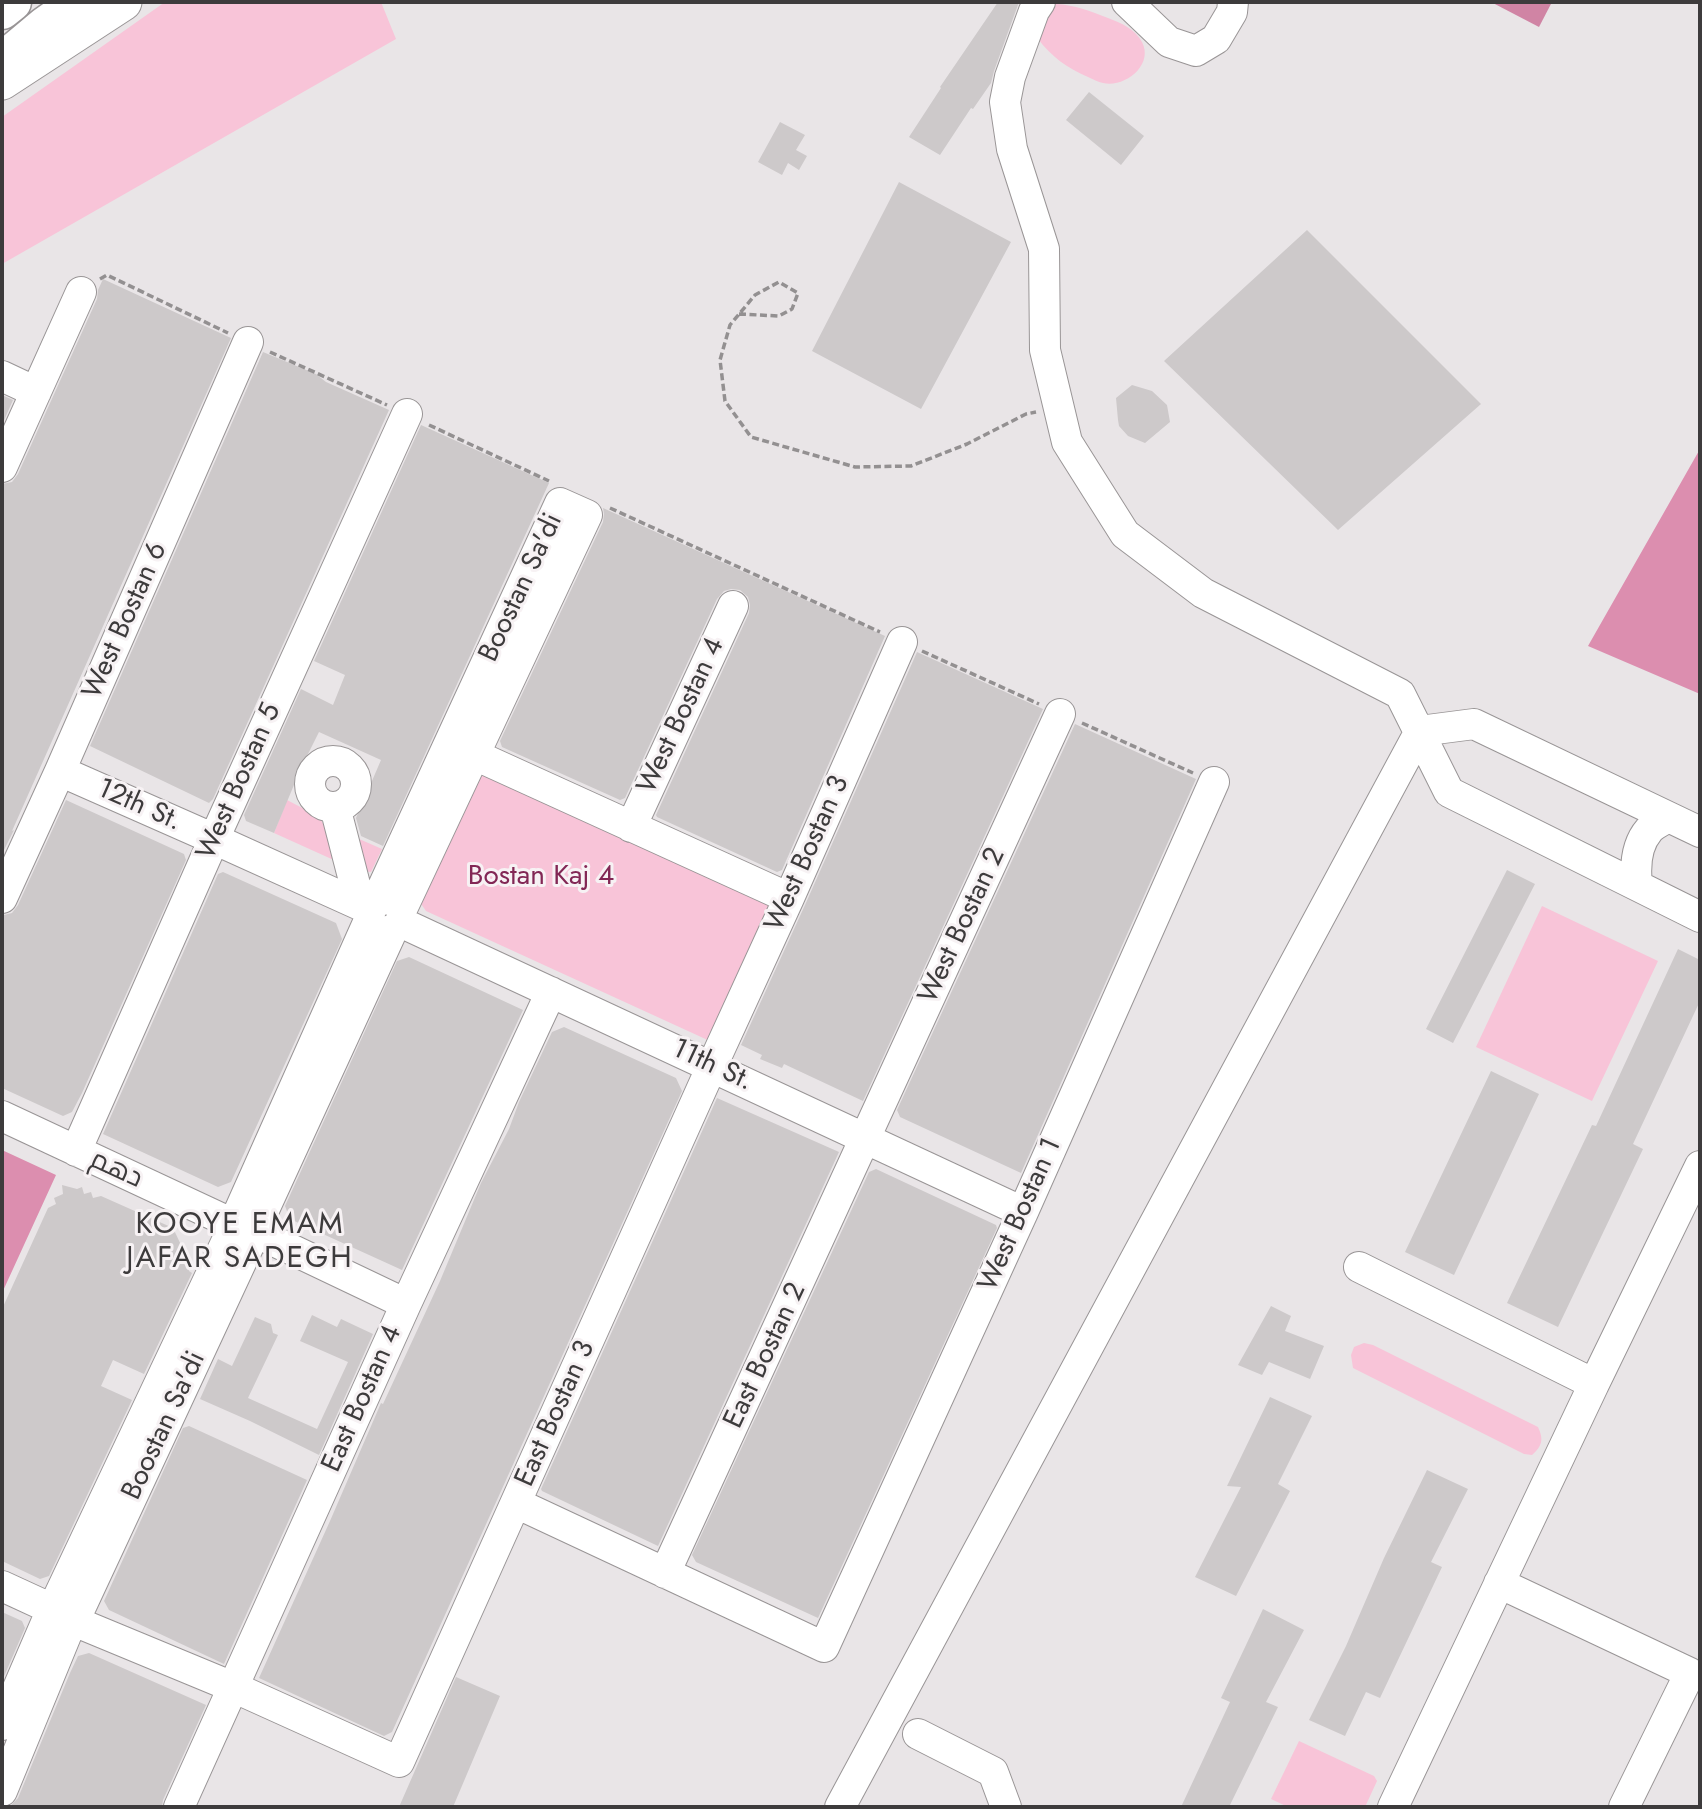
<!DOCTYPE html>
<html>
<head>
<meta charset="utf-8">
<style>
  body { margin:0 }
  #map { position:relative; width:1702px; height:1809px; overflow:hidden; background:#e9e5e7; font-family:Jost,sans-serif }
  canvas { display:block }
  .frame { position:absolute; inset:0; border:4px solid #3d3b3c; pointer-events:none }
</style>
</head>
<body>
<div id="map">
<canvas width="1702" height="1809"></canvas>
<div class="frame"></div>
</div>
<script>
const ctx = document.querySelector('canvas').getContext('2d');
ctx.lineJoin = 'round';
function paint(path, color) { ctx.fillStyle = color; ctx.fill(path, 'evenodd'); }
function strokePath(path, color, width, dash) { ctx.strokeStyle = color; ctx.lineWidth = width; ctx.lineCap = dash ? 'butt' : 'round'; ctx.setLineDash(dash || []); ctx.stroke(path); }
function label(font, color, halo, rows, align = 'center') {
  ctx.font = font + ' Jost,Cairo,sans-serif'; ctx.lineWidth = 6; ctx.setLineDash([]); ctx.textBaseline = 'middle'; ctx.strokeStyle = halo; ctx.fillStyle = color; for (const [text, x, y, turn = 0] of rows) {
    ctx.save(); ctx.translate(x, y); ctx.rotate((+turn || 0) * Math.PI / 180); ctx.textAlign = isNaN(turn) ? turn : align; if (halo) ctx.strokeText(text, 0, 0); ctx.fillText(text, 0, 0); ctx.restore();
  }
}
paint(new Path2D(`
  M165,2H381L396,39L2,264V117Z
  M1056,4C1075,5 1090,11 1108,18C1121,23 1135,29 1142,42C1154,65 1125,88 1103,83C1098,82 1093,79 1088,77C1067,68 1052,57 1038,39L1046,9Z
  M476,766L773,905L712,1042L426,911L417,898Z
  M287,800L312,813L321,820L347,866L274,833Z
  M350,835L382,849L371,872L362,871Z
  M1542,906L1658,961L1592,1101L1476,1047Z
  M1364,1343L1373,1345L1538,1427C1544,1440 1542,1446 1532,1455L1524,1454L1353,1368L1351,1355L1354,1347Z
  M1299,1741L1374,1776L1377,1781L1365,1807H1288L1271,1799Z`), '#f8c4d8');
paint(new Path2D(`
  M1700,449V694L1588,646Z
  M2,1150L56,1175L2,1293Z`), '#dc8eaf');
paint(new Path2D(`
  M1491,2H1552L1539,27Z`), '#d084a4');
paint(new Path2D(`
  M998,2H1019L994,71L991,83L973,109L971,108L940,155L909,137L941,88L940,87Z
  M1089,92L1144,136L1121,165L1066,120Z
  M780,122L805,135L796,150L807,156L799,170L788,163L782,175L758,162Z
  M899,182L1011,242L921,409L812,351Z
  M1307,230L1481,404L1338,530L1164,361Z
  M103,279L231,338L12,831L14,830L2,854V484L12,482L18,474L97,299L98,290Z
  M263,352L316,374L326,382L389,410L213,799L209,803L90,746Z
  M1132,385L1152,391L1167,405L1170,422L1145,443L1128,436L1119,426L1118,420L1116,398Z
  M2,395L13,400L2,425Z
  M421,425L549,483L383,846L361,836L356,818L381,760L319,732L301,768L274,833L246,821L244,815L301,689L333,705L345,675L314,661Z
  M603,508L885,636L782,870L777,872L657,817L656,815L749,613L750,605L748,597L740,590L731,589L724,591L717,599L625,798L620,800L502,747L500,741L603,522L604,514Z
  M917,652L1043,709L863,1101L784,1064L782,1068L760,1059L762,1055L741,1045L805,905Z
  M1075,724L1196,779L1021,1173L900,1117L897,1110Z
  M66,800L184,854L186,860L82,1093L72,1112L63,1116L2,1088V920L4,915L12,913L18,905Z
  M1507,870L1535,884L1453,1043L1426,1029Z
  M223,872L336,923L342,939L231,1182L218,1187L103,1134L218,874Z
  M1678,949L1700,960V1001L1633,1144L1643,1149L1558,1327L1507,1303L1592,1125L1596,1126Z
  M409,957L523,1010L402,1270L290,1219L285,1206L397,961Z
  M564,1027L676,1078L682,1091L392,1732L384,1736L259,1678L330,1521L381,1403L383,1404L440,1281L481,1183L509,1129L519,1102L552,1032Z
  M1491,1071L1539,1094L1454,1275L1405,1252Z
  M717,1098L839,1152L658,1546L542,1491L541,1489Z
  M876,1169L996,1225L997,1228L818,1618L696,1562L692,1555L869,1172Z
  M62,1185L77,1189L82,1187L84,1194L91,1192L93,1198L101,1196L173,1228L182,1247L189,1271L192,1273L144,1374L113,1360L101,1386L132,1400L49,1576L40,1579L2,1561V1309L48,1208L56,1204L54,1198L63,1194Z
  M1271,1306L1291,1316L1285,1331L1324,1346L1310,1379L1269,1362L1262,1375L1238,1365Z
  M312,1315L337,1327L341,1319L373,1334L319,1455L250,1421L200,1399L218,1359L232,1366L255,1317L271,1324L273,1333L278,1335L248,1398L317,1429L348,1362L300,1341Z
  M1270,1397L1312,1416L1278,1484L1290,1491L1236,1596L1195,1577L1241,1487L1227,1486Z
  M189,1426L307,1480L224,1664L109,1610L104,1601L183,1428Z
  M1427,1470L1468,1489L1431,1562L1442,1567L1380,1698L1366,1692L1345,1736L1309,1720L1346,1646L1384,1558Z
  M1263,1609L1304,1630L1266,1702L1278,1707L1229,1807H1181L1230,1702L1221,1698Z
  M2,1612L22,1621L25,1628L2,1681Z
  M89,1653L206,1705L163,1800L162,1807H9L18,1798L70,1673L78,1656Z
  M456,1677L500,1696L453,1807H399Z`), '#cdc9ca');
const minor = new Path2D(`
  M1040,2L1034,11L1010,77L1005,102L1012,149L1044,249L1045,350L1067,442L1125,534L1203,593L1400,694L1449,792L1700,917
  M1127,2L1169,42L1196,51L1216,39L1232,12L1233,2
  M2,376L36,392
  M2,467L81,292
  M1420,731L1474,724L1700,832
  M455,746L789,898
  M310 784a23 23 0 1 1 46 0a23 23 0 1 1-46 0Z
  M60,771L214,839L371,910
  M335,807L360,904
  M631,827L733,606
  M1637,885C1635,867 1636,845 1649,830C1653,825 1662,821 1668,817
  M2,898L60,771L248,342
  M375,904L560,503L587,515L401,911
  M400,922L1023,1212
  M2,1116L231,1223
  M76,1151L214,839L407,414
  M237,1216L370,918
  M257,1225L393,929
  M257,1233L406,1304
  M1359,1267L1594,1384L1700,1166
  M516,1503L824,1647L1023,1212L1214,782
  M665,1573L1060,714
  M1499,1583L1690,1673L1624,1807
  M2,1586L52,1609
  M55,1604L231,1232
  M78,1613L252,1239
  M76,1622L233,1687L399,1762L712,1066L789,898L902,642
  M2,1725L52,1609C57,1602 64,1600 72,1604
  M918,1734L993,1772L1006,1807
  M2,1791L69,1628
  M179,1807L406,1304L551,992
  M840,1807L1420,731
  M1393,1807L1594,1384`);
const major = new Path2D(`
  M2,81L123,2`);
const highway = new Path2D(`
  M2,10L12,2
  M2,62L45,26L79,2`);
strokePath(minor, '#999596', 32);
strokePath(major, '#999596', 39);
strokePath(highway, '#999596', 41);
strokePath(new Path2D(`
  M100,279L107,275L228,333
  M739,314L779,316L792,309L798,293L779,282L755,295L730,325L720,360L725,401L751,437L855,467L911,466L967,444L1026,414L1036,412
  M270,352L387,405
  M429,425L549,481
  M610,508L880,632
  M922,651L1039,704
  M1082,723L1193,773`), '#939091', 3.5, [7, 3.5]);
strokePath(minor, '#fff', 30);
strokePath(major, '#fff', 37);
strokePath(highway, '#fff', 38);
label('28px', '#3d3b3c', '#f7f2f4', [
  ["Boostan Sa'di",522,588,-65],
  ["West Bostan 6",126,621,-66],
  ["West Bostan 4",682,716,-65],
  ["West Bostan 5",240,782,-66],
  ["12th St.",139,806,24],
  ["West Bostan 3",808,854,-66],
  ["West Bostan 2",963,926,-65],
  ["11th St.",712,1066,25],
  ["دهم",116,1170,25],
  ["West Bostan 1",1021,1215,-66],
  ["East Bostan 2",766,1356,-65],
  ["East Bostan 4",363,1399,-66],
  ["East Bostan 3",556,1414,-66],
  ["Boostan Sa'di",165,1426,-65]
]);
label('28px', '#822755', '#f7f2f4', [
  ["Bostan Kaj 4",541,877]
]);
ctx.letterSpacing = '2px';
label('30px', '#3d3b3c', '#f7f2f4', [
  ["KOOYE EMAM",240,1226],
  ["JAFAR SADEGH",240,1260]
]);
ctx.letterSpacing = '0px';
</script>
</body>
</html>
